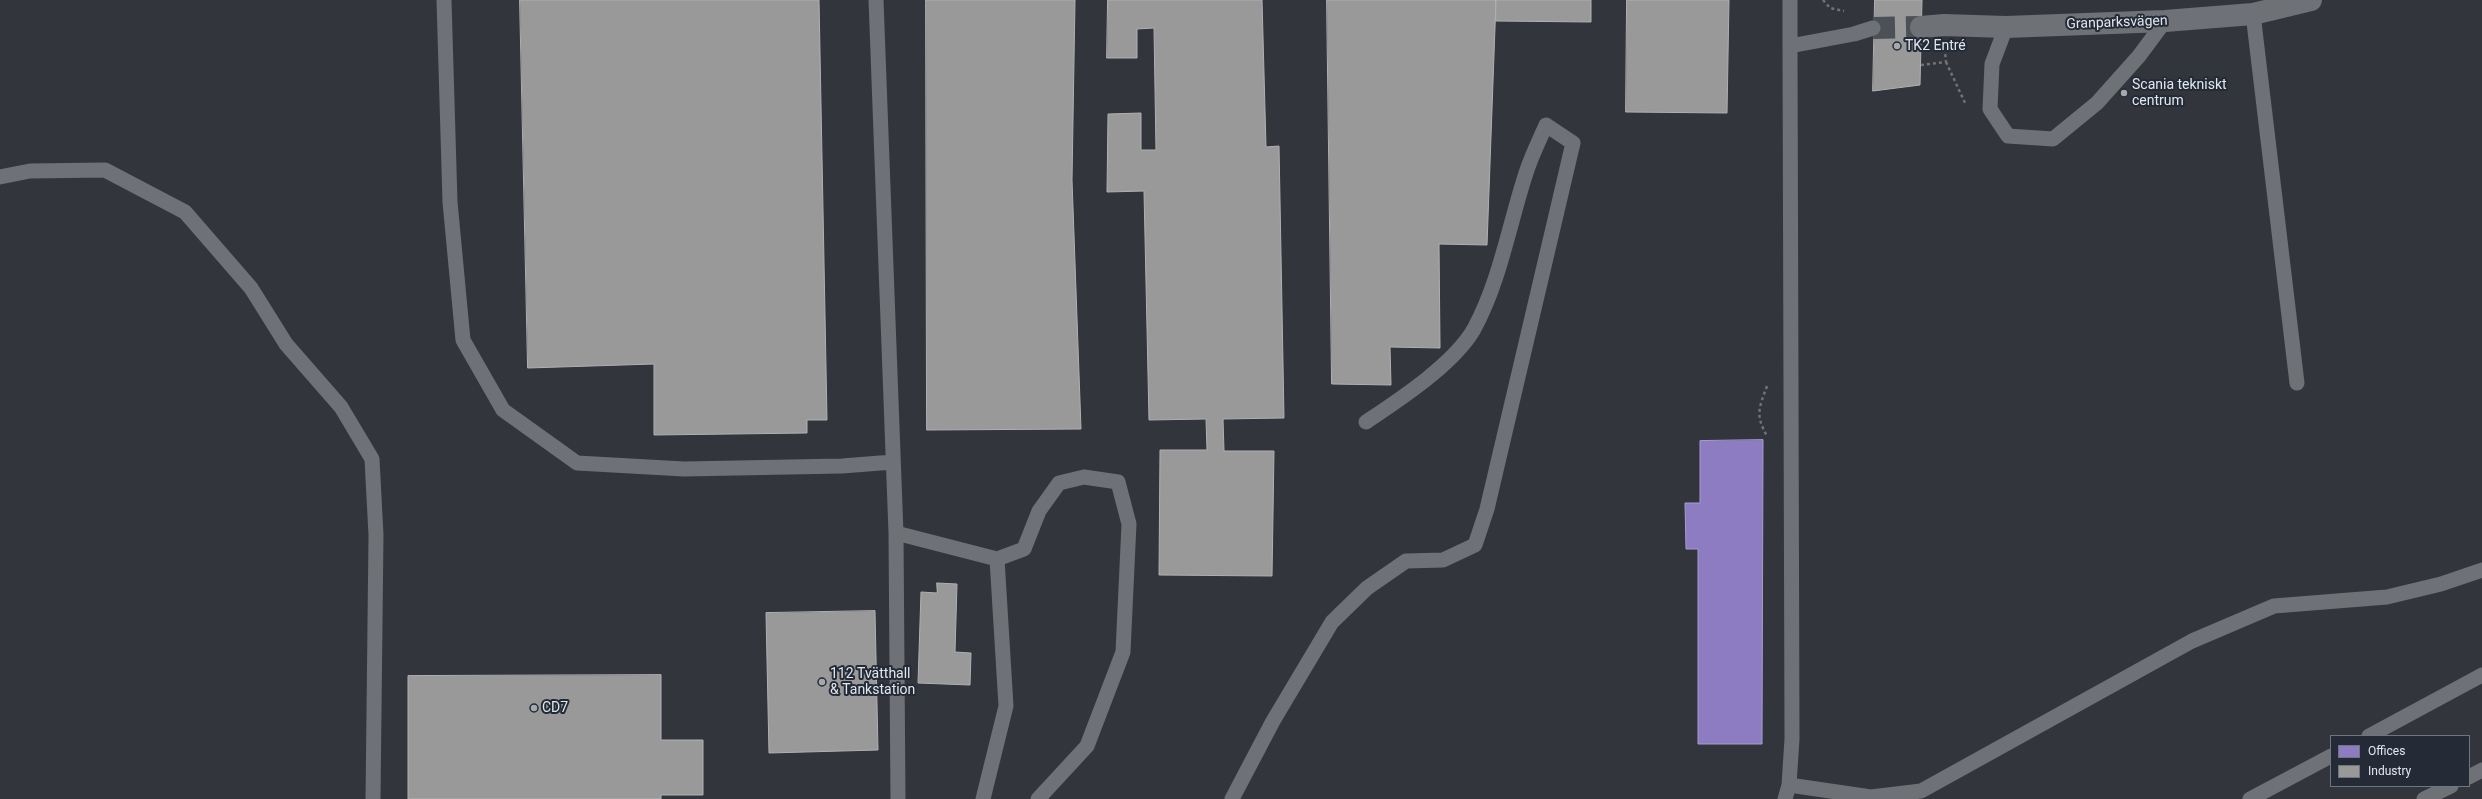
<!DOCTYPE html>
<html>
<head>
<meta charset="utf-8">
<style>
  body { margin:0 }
  #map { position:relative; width:2482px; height:799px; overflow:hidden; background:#32363c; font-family:Roboto,sans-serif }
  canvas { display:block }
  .legend { position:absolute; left:2330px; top:735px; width:140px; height:52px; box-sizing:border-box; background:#242b36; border:1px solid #707680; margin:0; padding:5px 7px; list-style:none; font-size:12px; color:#e2e7ef }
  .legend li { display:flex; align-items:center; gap:8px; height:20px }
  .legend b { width:20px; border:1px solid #707680 }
</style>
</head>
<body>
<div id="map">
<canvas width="2482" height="799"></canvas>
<ul class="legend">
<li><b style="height:11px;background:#8e7cc3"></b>Offices</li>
<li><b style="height:11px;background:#999"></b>Industry</li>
</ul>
</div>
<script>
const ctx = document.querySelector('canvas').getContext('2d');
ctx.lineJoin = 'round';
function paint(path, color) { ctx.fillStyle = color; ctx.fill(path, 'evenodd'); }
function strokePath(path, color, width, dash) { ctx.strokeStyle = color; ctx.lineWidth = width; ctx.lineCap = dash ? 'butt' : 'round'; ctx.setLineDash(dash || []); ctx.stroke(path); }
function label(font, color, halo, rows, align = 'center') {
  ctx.font = font + ' Roboto,sans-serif'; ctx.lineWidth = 4; ctx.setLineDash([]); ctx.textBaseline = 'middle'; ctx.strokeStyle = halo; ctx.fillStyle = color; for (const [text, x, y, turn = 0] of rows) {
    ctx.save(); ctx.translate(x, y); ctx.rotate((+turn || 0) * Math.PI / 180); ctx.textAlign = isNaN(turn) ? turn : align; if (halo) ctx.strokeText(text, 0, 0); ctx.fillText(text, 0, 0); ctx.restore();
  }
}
const offices = new Path2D(`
  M1763,440L1762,744H1698V549H1686L1685,503H1700V441Z`);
paint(offices, '#8e7cc3');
strokePath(offices, '#a79cd0', 1);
const industry = new Path2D(`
  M520,0H819L827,420H807V433L654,435V364L528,368Z
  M926,0H1075L1072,180L1081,429L927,430Z
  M1108,0H1262L1266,147L1279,146L1284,418L1223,419L1224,451H1274L1272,576L1159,575L1160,450H1207L1206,419L1149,420L1144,191L1107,192L1108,114L1141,113V150H1156L1154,28L1137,29V58H1107Z
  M1327,0H1496L1487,245L1439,244L1440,348L1390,347L1391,385L1332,384Z
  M1496,0H1591V22L1496,21Z
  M1627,0H1729L1727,113L1626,112Z
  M1875,0H1922L1920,85L1873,91Z
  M937,583L957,584L955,652L971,653L970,685L918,683L921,592L937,593Z
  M875,611L878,750L769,753L766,613Z
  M661,675V740H703V795H661V799H408V676Z`);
paint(industry, '#999');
strokePath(industry, '#afb0b3', 1);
strokePath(new Path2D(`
  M1873,28L1921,27`), '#4c5157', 22, [22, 11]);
strokePath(new Path2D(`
  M1823,0L1830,8L1844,11
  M1946,62L1966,105
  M1921,65L1946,62L1945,52
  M1767,386C1759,408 1755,415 1767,436`), '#6f7278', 2.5, [3, 3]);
strokePath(new Path2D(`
  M444,0L450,202L463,340L503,410L577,463L684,469L842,466L893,462
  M876,0L896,533
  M1790,0V46
  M2253,14L2297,383
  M2006,27L1992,64L1990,109L2008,136L2053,139L2097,103L2139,56L2165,21
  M0,177L30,171L105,170L185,212L251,288L286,344L341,407L372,459L376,535L373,799
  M2369,736L2482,675
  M2469,777L2482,770
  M1789,785L1871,797L1921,791L2192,641L2274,606L2387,597L2441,584L2482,570
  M898,799L896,533L997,559L1024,549L1039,511L1059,483L1084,477L1118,482L1129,524L1123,652L1087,746L1038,799
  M983,799L1006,706L997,559
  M1232,799L1273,721L1332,622L1367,588L1406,561L1443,560L1475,545L1487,509L1573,143L1546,125C1539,141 1531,157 1526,173C1509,225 1500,281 1474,329C1454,364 1399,400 1366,422
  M1785,799L1789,785L1792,739L1790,46L1854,34L1873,28
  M2250,799L2331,756
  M2424,799L2451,786`), '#6e7176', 15);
strokePath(new Path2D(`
  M1921,27L1944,25L2006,27L2165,21L2253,14L2311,0`), '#6e7176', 22);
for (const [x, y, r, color] of [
  [1897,46,4,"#a4a9b0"],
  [2124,93,4,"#a4a9b0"],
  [822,682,4,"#a4a9b0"],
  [534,708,4,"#a4a9b0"]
]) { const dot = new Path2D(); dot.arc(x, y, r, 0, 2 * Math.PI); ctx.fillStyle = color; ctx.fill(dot); strokePath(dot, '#242b36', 1.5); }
label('14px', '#e2e7ef', '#242b36', [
  ["Granparksvägen",2117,23,-2]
]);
label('14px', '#e2e7ef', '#242b36', [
  ["TK2 Entré",1905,46],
  ["Scania tekniskt",2132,85],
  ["centrum",2132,101],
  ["112 Tvätthall",830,674],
  ["& Tankstation",830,690],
  ["CD7",542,708]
], 'left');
</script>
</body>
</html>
